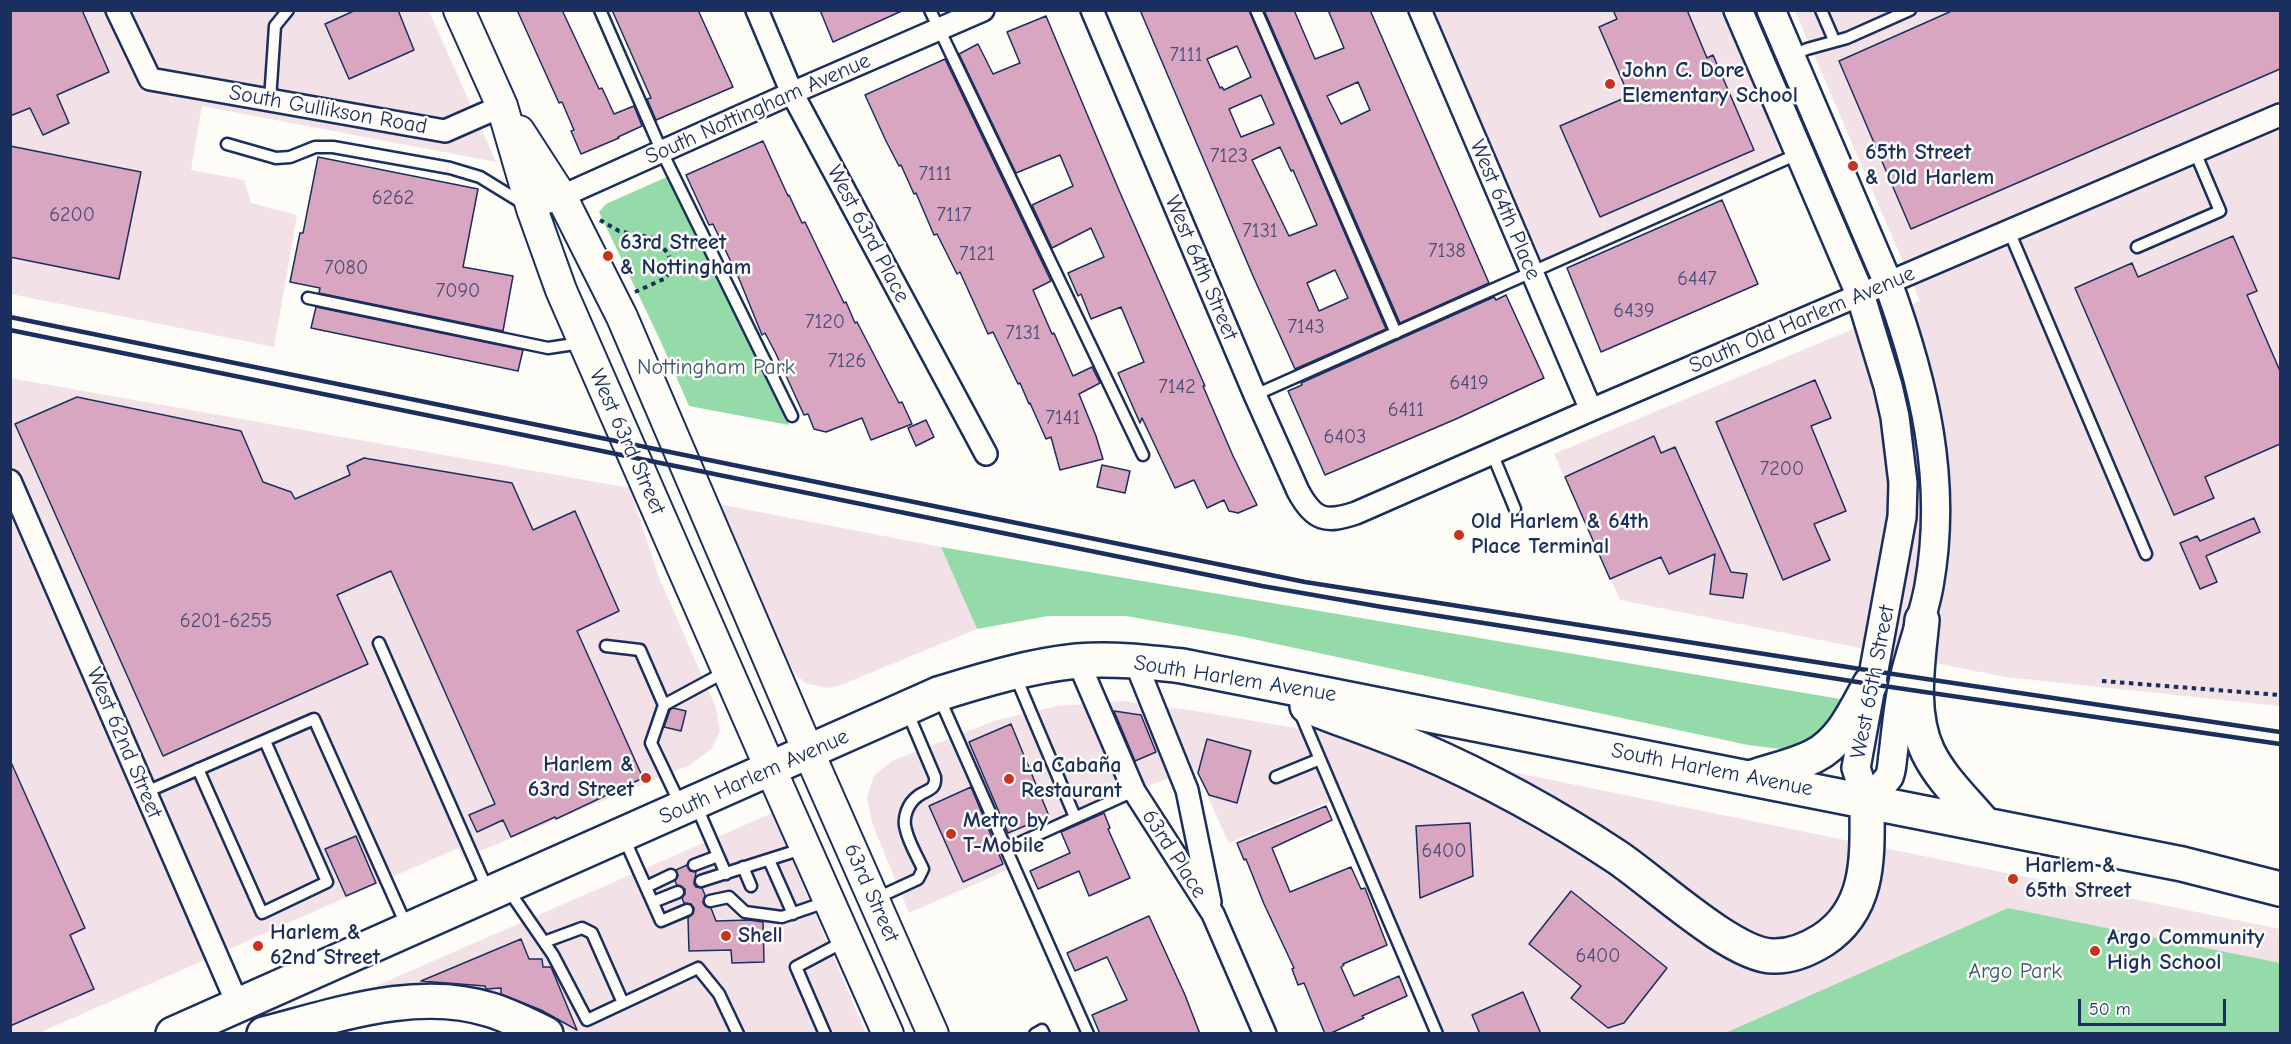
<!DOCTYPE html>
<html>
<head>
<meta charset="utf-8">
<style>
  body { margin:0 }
  #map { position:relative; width:2291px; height:1044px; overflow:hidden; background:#fdfcf7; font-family:"Comic Neue",sans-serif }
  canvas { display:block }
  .frame { position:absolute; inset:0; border:12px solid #1b2f5e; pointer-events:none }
  .scale { position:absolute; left:2078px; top:999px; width:148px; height:27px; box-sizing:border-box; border:3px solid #1b2f5e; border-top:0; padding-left:8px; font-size:18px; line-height:21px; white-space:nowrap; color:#1b2f5e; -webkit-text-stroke:4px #fdfcf7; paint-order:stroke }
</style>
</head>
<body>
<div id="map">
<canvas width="2291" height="1044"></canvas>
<div class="frame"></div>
<div class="scale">50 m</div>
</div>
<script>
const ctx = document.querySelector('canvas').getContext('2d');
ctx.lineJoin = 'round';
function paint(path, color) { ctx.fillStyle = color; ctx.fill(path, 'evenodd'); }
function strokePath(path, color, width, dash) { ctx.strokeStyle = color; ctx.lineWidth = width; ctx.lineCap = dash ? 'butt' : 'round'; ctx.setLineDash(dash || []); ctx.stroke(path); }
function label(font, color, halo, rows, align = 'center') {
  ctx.font = font + ' "Comic Neue",sans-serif'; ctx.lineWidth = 5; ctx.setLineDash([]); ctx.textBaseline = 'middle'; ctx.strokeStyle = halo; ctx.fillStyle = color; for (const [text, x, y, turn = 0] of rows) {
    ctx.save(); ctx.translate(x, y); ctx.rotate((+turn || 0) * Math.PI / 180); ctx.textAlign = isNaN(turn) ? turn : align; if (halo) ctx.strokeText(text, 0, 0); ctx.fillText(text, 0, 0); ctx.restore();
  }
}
paint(new Path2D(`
  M10,11H429L496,162L202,106L191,170L244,180L251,203L297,215L274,347L11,294Z
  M1430,11H1727L1790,158L1543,268Z
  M1795,11H2280V706L2005,677L1620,600L1554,454L1920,301Z
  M10,378L630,488L658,575L716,708L720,731L712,748L690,765L463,858L458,848L39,1033H11Z
  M718,504L941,547L977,629L841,685L828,688L807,684L795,674L779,646Z
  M1123,701L1190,710L1307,730L2280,929V1033H1437L1337,799L1229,843L1195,769L1134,791L1006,848L1014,867L909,913L872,823L867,797L874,776L892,761L994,721L1057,706Z
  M772,813L866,1033H573L507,1003L360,993Z`), '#f2e2e7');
paint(new Path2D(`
  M669,176L789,425L689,406L661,342L599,212L606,204Z
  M941,547L1846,700L1815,742L1788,750L1748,745L1239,636L1126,616H1048L977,629Z
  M2008,908L2280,963V1033H1725Z`), '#94dba9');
const building = new Path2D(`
  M10,10H82L109,72L57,95L69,123L43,135L30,108L10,116Z
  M356,10H398L414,50L349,79L325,24Z
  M517,10H562L599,89L602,88L614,114L634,106L642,126L618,137L619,138L581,154L571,131L574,130L562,102L559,103Z
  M612,10H698L733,87L656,120L647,99L651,98Z
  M820,10H904L833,42Z
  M1140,10H1249L1386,329L1295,369L1253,276ZM1237,46L1251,77L1224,90L1222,87L1220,88L1207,59ZM1261,95L1274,124L1241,137L1229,109ZM1280,147L1291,171L1293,170L1317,225L1289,236L1252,160ZM1335,270L1348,298L1319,311L1307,283Z
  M1264,10H1294L1315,59L1344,48L1328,10H1370L1489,283L1400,323ZM1358,82L1370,110L1341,124L1327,96Z
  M1613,10H1687L1707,58L1713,55L1754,150L1600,217L1560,126L1629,96L1599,27L1617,19Z
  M1954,10H2280V69L1911,229L1839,61Z
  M1046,16L1118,188L1205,386H1203L1233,456L1257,505L1238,513L1229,511L1224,500L1207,508L1194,480L1175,488L1142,418L1140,423L1118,373L1144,362L1121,307L1091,319L1081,294L1078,296L1068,273L1104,257L1091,228L1052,248L1032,205L1073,186L1060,155L1016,173L959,54L978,44L993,74L1020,63L1007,32Z
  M945,59L1051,281L1033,290L1052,334L1054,333L1073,376L1092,367L1100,383L1079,394L1096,436L1103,459L1060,470L1051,437L1046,439L1030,403L1029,404L1020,383L1018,384L993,332L988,334L960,272L957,274L937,234L934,235L916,193L914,194L901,165L899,166L886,141L865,95Z
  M763,141L788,196L789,195L802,223L805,222L844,303L846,302L855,323L857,322L899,403L902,402L912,424L871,440L862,418L826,432L814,429L808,414L804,415L776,354L765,333L762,335L740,281L713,224L709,225L686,175Z
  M10,146L141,172L119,279L10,257Z
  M318,157L478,189L463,267L513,276L503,331L319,293L320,288L290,282L300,233H303Z
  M1722,200L1758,284L1601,352L1567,268Z
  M2233,236L2257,291L2247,295L2280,371V444L2205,477L2214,498L2174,515L2075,288L2132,263L2138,277Z
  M1506,295L1544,378L1456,419L1325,475L1288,391L1302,385L1301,383L1494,297L1496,300Z
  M316,307L523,350L518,371L311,328Z
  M1815,380L1831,418L1811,426L1846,511L1814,524L1830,560L1783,580L1716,422Z
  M77,397L241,431L263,482L291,492L295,499L350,475L347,466L364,458L512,483L533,530L575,511L619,611L577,631L643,778L556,819L555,817L511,837L503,820L477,832L469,815L495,804L391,571L337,595L368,664L163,756L15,424Z
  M926,420L934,437L916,446L908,428Z
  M1654,436L1661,453L1675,447L1731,572L1747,574L1743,598L1710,594L1715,554L1669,574L1661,557L1610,579L1565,477Z
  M1102,465L1130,471L1125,493L1097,487Z
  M2254,518L2260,532L2206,556L2217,582L2200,589L2180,543L2197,536L2200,541Z
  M673,708L686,711L681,731L664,727L670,710Z
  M1114,711L1141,715L1156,752L1135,761Z
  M1011,724L1049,816L1008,833L969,742Z
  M1207,739L1251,751L1237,803L1209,795L1198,773Z
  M10,760L85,928L70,935L94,989L10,1026Z
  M971,787L1003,864L963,882L929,806Z
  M1326,806L1332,820L1272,848L1290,892L1351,867L1361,889L1365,888L1387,945L1343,964L1344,965L1341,967L1354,996L1399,976L1407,996L1362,1016L1364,1018L1329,1034H1325L1304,983L1298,985L1292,969L1294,968L1264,904L1246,859L1244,860L1237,843Z
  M1104,813L1110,828L1108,829L1130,878L1089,896L1079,871L1038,889L1030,871L1070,853L1061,832Z
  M1470,823L1473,876L1420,898L1416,826Z
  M356,836L376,883L346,896L325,849Z
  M687,865L690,871L696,872L694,884L696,887L702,888L705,895L703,903L705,906L711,908L716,921L749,920L763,922L764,962L732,963L731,950L689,951L688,918L693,914L694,908L691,904L684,903L682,898L685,894V889L677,885L675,881L678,876L676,870Z
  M1571,891L1667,968L1624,1023L1608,1028L1571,998L1581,986L1529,944Z
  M1149,916L1185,995L1200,1034H1100L1092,1015L1127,1000L1107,957L1075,971L1067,953Z
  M521,939L529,959H542L543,967H551L577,1030L541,1010L501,994V988L486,989L485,986L421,981Z
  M1523,992L1541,1034H1480L1472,1015Z`);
paint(building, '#d9a6c1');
strokePath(building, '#1b2f5e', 1.5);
const service = new Path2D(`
  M600,10L662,152L792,416
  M930,10L1143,455
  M1256,10L1396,333
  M1821,10L1834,40
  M1791,56L1807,49L1847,38L1910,10
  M270,100L275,26L288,10
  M227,144L276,158L290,157L315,147H333L450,168L480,177L524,204
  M2009,231L2146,554
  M2137,247L2220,211L2195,152
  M308,298L548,348L581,343
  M1255,395L1800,153
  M1492,453L1515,509
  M379,643L488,891
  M606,646L640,650L664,705
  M1015,675L1075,817
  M939,697L1088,1034
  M1299,710L1437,1034
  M198,769L262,913L327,882L265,741
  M1276,777L1320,759
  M146,792L314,719L407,927
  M696,805L726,874
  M681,806L651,743L664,705L725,672
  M624,838L661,921L687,910
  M1006,849L1134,791
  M769,860L793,914
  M694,865L718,856
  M743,867L751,886
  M701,881L805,848
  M646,887L671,875
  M507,888L553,955L587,1020L698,968L719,994L738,1034
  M877,898L918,879L923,869C917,856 909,843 906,830C902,818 908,803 918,796C927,789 936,791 935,777L907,711
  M710,901L729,897L745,912L782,917L826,902
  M653,902L678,892
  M544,942L582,928L592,933L623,1003
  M825,1034L796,967L845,941
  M1035,1034L1042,1030L1044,1034`);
const minor = new Path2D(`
  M117,10L150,79L445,131L502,106
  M757,10L792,93L986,454
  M1092,10L1255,395L1298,491C1314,521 1326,523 1356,513L1591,410L2280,115
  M1420,10L1591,410
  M549,202L792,93L983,10
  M10,481L238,1005
  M1078,661L1134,791L1213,914L1265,1034
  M1135,661L1187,790L1210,902`);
const tertiary = new Path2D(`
  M1738,10L1860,294L1888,386L1895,417L1903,483L1902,517L1856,768L1867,801C1874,793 1883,785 1889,777C1892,771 1892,761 1893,755C1896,731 1898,706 1903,683C1910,650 1923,619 1929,586C1948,480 1924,382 1888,283L1771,10`);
const secondary = new Path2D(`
  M459,10L502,106L532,209L561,290L771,770L888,1034
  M519,131L561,196L622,317L809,753L933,1034`);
const primary = new Path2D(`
  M1922,620C1918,662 1909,712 1928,752C1941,779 1966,802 1985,825
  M1307,706C1343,720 1381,733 1417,748C1486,778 1554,815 1617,857C1653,881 1732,955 1772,956C1791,957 1807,950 1823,940C1872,908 1867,853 1867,801
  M1753,777C1773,770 1795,766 1814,756C1842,742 1856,709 1870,684
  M173,1034L938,694C983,680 1029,666 1077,661C1112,658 1147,662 1182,666L2182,864L2280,889
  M264,1034C335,1016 417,986 491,1010C510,1016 528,1025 546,1034`);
strokePath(service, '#1b2f5e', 15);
strokePath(minor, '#1b2f5e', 26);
strokePath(tertiary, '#1b2f5e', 32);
strokePath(secondary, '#1b2f5e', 34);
strokePath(primary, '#1b2f5e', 38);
strokePath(new Path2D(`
  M600,220L619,231L653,238L657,240L669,255L672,268L666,278L635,292
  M2102,681L2280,695`), '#1b2f5e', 4, [4.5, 4.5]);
strokePath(service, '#fdfcf7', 10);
strokePath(minor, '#fdfcf7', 21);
strokePath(tertiary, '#fdfcf7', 27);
strokePath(secondary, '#fdfcf7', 30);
strokePath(primary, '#fdfcf7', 33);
strokePath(new Path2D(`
  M10,317L1305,582L1873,671L2280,732
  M10,330L1262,586L1382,607L1870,684L2280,744`), '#1b2f5e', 4.5);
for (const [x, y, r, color] of [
  [1610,84,6,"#c8321e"],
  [1853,166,6,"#c8321e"],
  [608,256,6,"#c8321e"],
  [1459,535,6,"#c8321e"],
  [646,778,6,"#c8321e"],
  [1009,779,6,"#c8321e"],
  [951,834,6,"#c8321e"],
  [2013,879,6,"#c8321e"],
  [726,936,6,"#c8321e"],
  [258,946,6,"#c8321e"],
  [2095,951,6,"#c8321e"]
]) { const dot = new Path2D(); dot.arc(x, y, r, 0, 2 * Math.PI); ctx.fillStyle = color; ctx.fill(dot); strokePath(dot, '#fdfcf7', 2); }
label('20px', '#4a4d77', null, [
  ["7111",1186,55],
  ["7123",1229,156],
  ["7111",935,174],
  ["6262",393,198],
  ["6200",72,215],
  ["7117",954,215],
  ["7131",1260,231],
  ["7138",1447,251],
  ["7121",977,254],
  ["7080",346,268],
  ["6447",1697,279],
  ["7090",458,291],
  ["6439",1634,311],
  ["7120",825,322],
  ["7143",1306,327],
  ["7131",1023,333],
  ["7126",847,361],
  ["6419",1469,383],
  ["7142",1177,387],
  ["6411",1406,410],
  ["7141",1063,418],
  ["6403",1345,437],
  ["7200",1782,469],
  ["6201-6255",226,621],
  ["6400",1444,851],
  ["6400",1598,956]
]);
label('bold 22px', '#1b2f5e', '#fdfcf7', [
  ["John C. Dore",1622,71],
  ["Elementary School",1622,96],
  ["65th Street",1865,153],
  ["& Old Harlem",1865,178],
  ["63rd Street",620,243],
  ["& Nottingham",620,268],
  ["Old Harlem & 64th",1471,522],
  ["Place Terminal",1471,547],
  ["Harlem &",634,765,"right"],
  ["63rd Street",634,790,"right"],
  ["La Cabaña",1021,766],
  ["Restaurant",1021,791],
  ["Metro by",963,821],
  ["T-Mobile",963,846],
  ["Harlem &",2025,866],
  ["65th Street",2025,891],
  ["Harlem &",270,933],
  ["62nd Street",270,958],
  ["Shell",738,936],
  ["Argo Community",2107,938],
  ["High School",2107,963]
], 'left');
label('22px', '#1b2f5e', '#fdfcf7', [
  ["South Nottingham Avenue",758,109,-24],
  ["South Gullikson Road",328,110,10],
  ["West 64th Place",1505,210,67],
  ["West 63rd Place",868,234,62],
  ["West 64th Street",1201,268,67],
  ["South Old Harlem Avenue",1802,320,-23],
  ["West 63rd Street",627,442,66],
  ["South Harlem Avenue",1235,679,9],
  ["West 65th Street",1873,682,-79],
  ["West 62nd Street",124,743,67],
  ["South Harlem Avenue",1712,770,11],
  ["South Harlem Avenue",754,777,-24],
  ["63rd Place",1174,854,57],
  ["63rd Street",871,893,66]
]);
label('22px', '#395a71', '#fdfcf7', [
  ["Nottingham Park",716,368],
  ["Argo Park",2015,972]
]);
</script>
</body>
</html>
